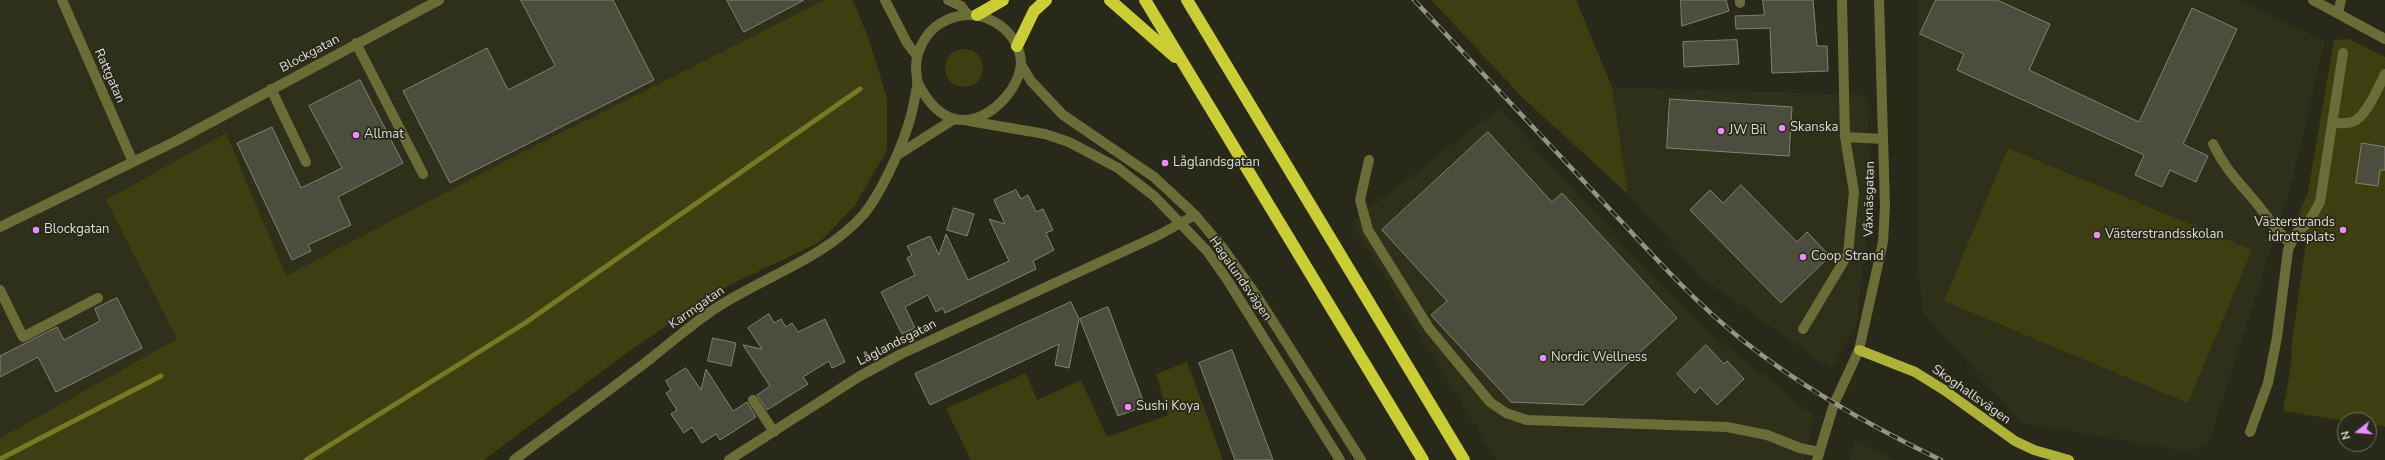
<!DOCTYPE html>
<html>
<head>
<meta charset="utf-8">
<style>
  body { margin:0 }
  #map { position:relative; width:2385px; height:460px; overflow:hidden; background:#29291a; font-family:"Nunito Sans",sans-serif }
  canvas { display:block }
  .north { position:absolute; left:2337px; top:412px; width:40px; height:40px; box-sizing:border-box; background:#29291a; border:1px solid #717164; border-radius:50%; rotate:253deg; font-size:11px; font-weight:700; line-height:16px; text-align:center; color:#ddded4 }
  .north::after { content:''; display:block; margin:auto; width:14px; height:18px; background:#ea8dfd; clip-path:polygon(50% 0,100% 100%,50% 72%,0 100%) }
</style>
</head>
<body>
<div id="map">
<canvas width="2385" height="460"></canvas>
<div class="north">N</div>
</div>
<script>
const ctx = document.querySelector('canvas').getContext('2d');
ctx.lineJoin = 'round';
function paint(path, color) { ctx.fillStyle = color; ctx.fill(path, 'evenodd'); }
function strokePath(path, color, width, dash) { ctx.strokeStyle = color; ctx.lineWidth = width; ctx.lineCap = dash ? 'butt' : 'round'; ctx.setLineDash(dash || []); ctx.stroke(path); }
function label(font, color, halo, rows, align = 'center') {
  ctx.font = font + ' "Nunito Sans",sans-serif'; ctx.lineWidth = 3.5; ctx.setLineDash([]); ctx.textBaseline = 'middle'; ctx.strokeStyle = halo; ctx.fillStyle = color; for (const [text, x, y, turn = 0] of rows) {
    ctx.save(); ctx.translate(x, y); ctx.rotate((+turn || 0) * Math.PI / 180); ctx.textAlign = isNaN(turn) ? turn : align; if (halo) ctx.strokeText(text, 0, 0); ctx.fillText(text, 0, 0); ctx.restore();
  }
}
paint(new Path2D(`
  M0,0H825L515,156L286,276L226,133L106,200L177,339L0,438Z
  M1918,0H2238L2325,41L2290,189L2209,442L2189,452L2022,423L1923,313L1919,281Z
  M1612,87L1867,95L1871,204L1856,325L1831,369L1703,279L1628,194Z
  M1499,108L1646,269L1709,332L1814,415L1804,460H1496L1351,222Z
  M1854,440L1895,460H1850Z`), '#2f301a');
paint(new Path2D(`
  M825,0H853L869,40L887,98V150L856,204L820,242L719,290L625,354L484,460H0V438L177,339L106,200L226,133L286,276L515,156Z
  M1431,0H1576L1612,87L1628,194L1524,99Z
  M2349,39L2385,57V427L2369,424V420L2345,421L2283,411L2292,359L2291,350L2307,236L2294,224L2308,192L2334,40Z
  M945 68a19 19 0 1 1 38 0a19 19 0 1 1-38 0Z
  M2008,148L2252,250L2188,403L1944,301Z
  M1187,362L1223,460H971L946,409L1026,373L1037,400L1081,380L1107,437L1168,415L1156,374Z`), '#3e3f10');
strokePath(new Path2D(`
  M0,459L161,376
  M306,460L525,323L860,89`), '#777925', 5);
const building = new Path2D(`
  M521,0H613L654,80L450,183L403,91L487,48L508,90L555,66Z
  M727,0H804L744,32Z
  M1681,0H1726L1729,11L1682,26Z
  M1763,0H1813L1817,46H1827L1828,71L1772,73L1770,28L1736,29L1735,16L1764,15Z
  M1936,0H1997L2050,24L2029,70L2139,122L2192,8L2237,29L2183,144L2208,156L2196,182L2170,170L2162,187L2135,175L2144,155L1957,70L1964,54L1920,34Z
  M1737,40L1739,64L1684,67L1683,42Z
  M360,80L403,163L338,197L351,225L308,245L311,251L292,260L237,143L272,127L301,188L342,168L309,106Z
  M1670,99L1792,107L1789,156L1667,148Z
  M1488,132L1552,202L1562,193L1677,318L1583,405L1511,402L1431,315L1447,301L1382,230Z
  M2362,143L2385,147V170H2380L2378,186L2356,183Z
  M1741,185L1797,242L1807,232L1830,256L1781,303L1690,210L1710,190L1723,203Z
  M1016,190L1021,199L1028,195L1036,212L1043,209L1053,230L1046,233L1054,250L1033,261L1036,269L945,313L943,308L936,312L928,295L905,307L915,328L902,334L881,292L915,275L907,258L912,255L907,246L930,236L939,255L946,234L968,280L1009,261L989,219L1005,224L994,200Z
  M954,208L974,214L967,236L947,230Z
  M117,298L142,348L56,392L38,357L0,377V356L57,327L64,340L100,321L95,309Z
  M1071,302L1079,319L1069,368L1055,365L1059,344L930,405L915,374Z
  M1108,307L1145,406L1118,416L1080,319Z
  M769,314L774,323L781,319L786,327L792,323L798,332L825,319L845,362L832,368L829,361L803,377L808,384L767,410L757,395L770,386L743,345L762,349L748,328Z
  M713,338L736,343L731,366L708,361Z
  M1706,345L1724,364L1727,361L1744,379L1717,405L1700,387L1695,393L1677,374Z
  M1232,350L1273,460H1235L1199,363Z
  M686,368L701,390L706,369L733,411L747,402L756,417L720,440L716,434L702,443L692,427L684,433L671,414L677,410L666,393L671,390L666,381Z`);
paint(building, '#4c4d3d');
strokePath(building, '#818371', 1);
strokePath(new Path2D(`
  M62,0L133,162
  M885,0L907,43L917,56
  M948,0L961,6L968,15
  M1740,0V3
  M1842,0L1845,137L1883,139
  M2313,0L2385,39
  M2338,13L2341,0
  M356,43L423,174
  M1022,66L1031,81L1063,115L1154,177L1195,215L1222,247L1258,298L1361,460
  M271,89L306,162
  M969,121L1045,134L1069,142L1118,168L1154,196L1207,251L1228,281L1340,460
  M2333,123C2339,123 2346,124 2352,122C2366,118 2379,86 2385,74
  M2213,144C2224,167 2236,179 2253,199C2266,214 2275,230 2291,244
  M899,154L954,119
  M1369,160L1360,200L1368,230L1429,328L1490,402L1506,413L1527,420L1727,427L1767,435L1800,448L1819,452
  M0,227L174,142L439,0
  M0,290L23,337L98,298
  M1803,329L1848,254L1854,192L1845,137
  M753,400L774,432
  M2250,432L2268,383L2277,337L2288,250L2295,234L2309,222L2320,202L2343,53
  M514,460C556,429 599,398 641,366C666,347 690,325 716,308C765,276 824,259 864,214C881,193 900,151 908,126C912,113 915,99 917,86C918,80 916,74 916,68C916,50 926,32 941,23C971,4 1012,21 1020,55C1027,82 992,120 965,120C942,121 927,101 918,83
  M729,460L860,376L901,354L1159,235L1195,215
  M1817,460L1834,404L1859,350L1883,242L1885,206L1879,0`), '#6b6d38', 10);
strokePath(new Path2D(`
  M1859,350L1915,372L1944,390L2015,441L2034,450L2069,460`), '#afb239', 10);
strokePath(new Path2D(`
  M1110,0L1175,57
  M1145,0L1423,460
  M1187,0L1464,460
  M977,15L1003,0
  M1017,46L1034,11L1046,0`), '#cacd33', 12);
const rail = new Path2D(`
  M1414,0C1478,68 1542,136 1605,204C1649,251 1692,300 1741,339C1802,388 1870,426 1941,460`);
strokePath(rail, '#949488', 4.5);
strokePath(rail, '#29291a', 3, [9]);
for (const [x, y, r, color] of [
  [1782,128,4,"#ea8dfd"],
  [1721,131,4,"#ea8dfd"],
  [356,135,4,"#ea8dfd"],
  [1165,163,4,"#ea8dfd"],
  [36,230,4,"#ea8dfd"],
  [2343,230,4,"#ea8dfd"],
  [2097,235,4,"#ea8dfd"],
  [1803,257,4,"#ea8dfd"],
  [1543,358,4,"#ea8dfd"],
  [1128,407,4,"#ea8dfd"]
]) { const dot = new Path2D(); dot.arc(x, y, r, 0, 2 * Math.PI); ctx.fillStyle = color; ctx.fill(dot); strokePath(dot, '#29291a', 1.5); }
label('13px', '#ddded4', '#29291a', [
  ["Blockgatan",310,54,-28],
  ["Rattgatan",109,76,66],
  ["Våxnäsgatan",1870,199,-89],
  ["Hagalundsvägen",1240,279,55],
  ["Karmgatan",697,308,-35],
  ["Låglandsgatan",897,343,-27],
  ["Skoghallsvägen",1971,395,35]
]);
label('13px', '#ddded4', '#29291a', [
  ["Skanska",1790,128],
  ["JW Bil",1729,131],
  ["Allmat",364,135],
  ["Låglandsgatan",1173,163],
  ["Västerstrands",2335,223,"right"],
  ["idrottsplats",2335,238,"right"],
  ["Blockgatan",44,230],
  ["Västerstrandsskolan",2105,235],
  ["Coop Strand",1811,257],
  ["Nordic Wellness",1551,358],
  ["Sushi Koya",1136,407]
], 'left');
</script>
</body>
</html>
